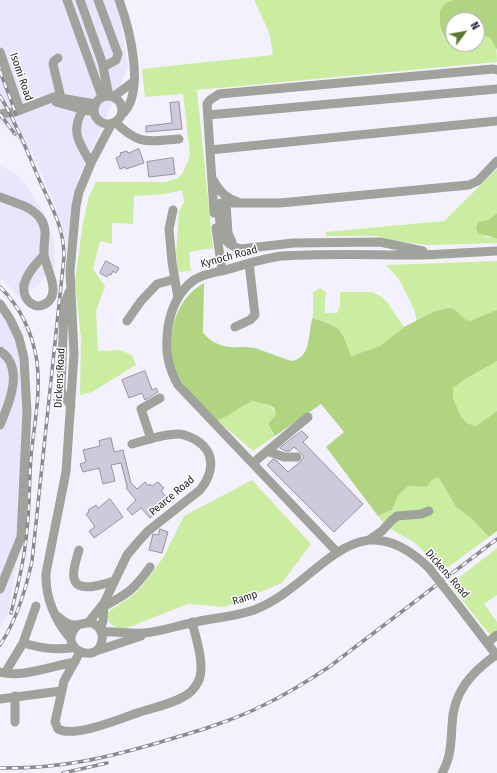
<!DOCTYPE html>
<html>
<head>
<meta charset="utf-8">
<style>
  body { margin:0 }
  #map { position:relative; width:497px; height:773px; overflow:hidden; background:#f4f1fe; font-family:"Fira Sans Condensed",sans-serif }
  canvas { display:block }
  .north { position:absolute; left:445px; top:12px; width:40px; height:40px; box-sizing:border-box; background:#fff; border:1px solid #a9a9ab; border-radius:50%; rotate:58deg; font-size:11px; font-weight:700; line-height:16px; text-align:center; color:#29272d }
  .north::after { content:''; display:block; margin:auto; width:14px; height:18px; background:#5a772c; clip-path:polygon(50% 0,100% 100%,50% 72%,0 100%) }
</style>
</head>
<body>
<div id="map">
<canvas width="497" height="773"></canvas>
<div class="north">N</div>
</div>
<script>
const ctx = document.querySelector('canvas').getContext('2d');
ctx.lineJoin = 'round';
function paint(path, color) { ctx.fillStyle = color; ctx.fill(path, 'evenodd'); }
function strokePath(path, color, width, dash) { ctx.strokeStyle = color; ctx.lineWidth = width; ctx.lineCap = dash ? 'butt' : 'round'; ctx.setLineDash(dash || []); ctx.stroke(path); }
function label(font, color, halo, rows, align = 'center') {
  ctx.font = font + ' "Fira Sans Condensed",sans-serif'; ctx.lineWidth = 3; ctx.setLineDash([]); ctx.textBaseline = 'middle'; ctx.strokeStyle = halo; ctx.fillStyle = color; for (const [text, x, y, turn = 0] of rows) {
    ctx.save(); ctx.translate(x, y); ctx.rotate((+turn || 0) * Math.PI / 180); ctx.textAlign = isNaN(turn) ? turn : align; if (halo) ctx.strokeText(text, 0, 0); ctx.fillText(text, 0, 0); ctx.restore();
  }
}
paint(new Path2D(`
  M0,0H114L119,15L128,67L99,134L78,178L67,245L56,207L32,152L0,123Z
  M0,166L15,173L27,186L46,216L54,243L55,267L21,301L13,290L0,278Z
  M0,301L29,374L22,533L8,613L0,628Z`), '#eae4fc');
paint(new Path2D(`
  M254,0H453L446,3C442,16 433,38 453,41V44H477V35C481,36 486,36 490,38C497,41 497,55 497,62L197,90L213,248L189,252L191,271L178,272L176,254L179,212L184,202L182,190L164,194L134,196L133,224L112,223V244L100,241L93,269L105,286L96,312L98,351L120,350L132,355L136,365L92,392L80,395L81,338L75,282L83,222L89,196L96,182H166L178,178L183,172L190,156L183,94L145,97L142,69L273,55L269,32Z
  M497,169V213L488,220L478,222L485,237H494L497,239V243L428,245L397,241L377,236H326V232L444,221Z
  M497,261V310L469,321L465,319L454,309L435,311L417,321L414,309L399,279L386,265Z
  M320,288L326,292C326,300 323,305 326,313H337L340,306V294L342,292H372L382,297L387,302L404,327L380,346L350,356C343,329 342,327 315,319L313,317V292Z
  M497,361V411L476,426L466,423L460,414L453,398V388L467,378Z
  M253,401C264,404 271,403 276,414L268,424L275,436L253,451L217,420C230,415 240,407 253,401Z
  M438,477L456,507L472,519L489,537L443,571L415,543L386,526L378,516L392,510L398,496L408,486L427,487L432,480Z
  M252,480L311,544L282,583L225,607L188,604L124,629C115,628 106,624 108,612L132,596L142,586L163,558L184,516Z
  M497,548V595L484,604L497,622V630L490,635L450,585Z`), '#cbed9f');
paint(new Path2D(`
  M453,0H497V50C490,36 494,38 477,35V20H453V41C438,39 440,21 440,10L446,3Z
  M497,213V239C493,236 484,236 478,233L476,227L478,222L488,220Z
  M204,283L203,333C212,343 225,349 240,347C245,347 249,347 255,348C267,352 279,357 291,361C313,358 307,332 313,317L315,319C344,328 341,329 351,356L380,346L404,327L435,311L450,308L454,309L465,319L469,321L497,310V361L467,378L453,388V398L460,414L466,423L476,426L497,411V531L489,537L472,519L456,507L443,485L438,477L432,480L427,487L408,486L398,496L392,510L378,516L326,447L344,432L321,404L275,436L268,424L276,414L274,408L269,405L253,401L243,406L227,416L217,420C205,408 191,396 182,382C161,350 171,301 204,283Z`), '#b0d480');
const building = new Path2D(`
  M179,102L182,129L146,132V126L172,123L170,103Z
  M139,149L144,163L126,169L125,167L120,169L116,158L121,155L120,153L127,151L128,153Z
  M173,158L175,174L149,177L147,162Z
  M106,261L119,268L116,273L113,271L111,275L109,274L107,277L100,273Z
  M145,371L152,390L156,388L158,392L145,400L142,393L129,398L122,380Z
  M302,431L308,437L303,442L363,504L334,532L267,465L273,459L277,461L288,472L300,462L304,457L302,454L294,447L290,451H285L280,448Z
  M111,438L114,452L123,450L131,483L137,489L145,482L149,486L150,484L152,486L158,482L164,488L161,491L170,501L150,518L141,508L132,515L127,509L136,500L126,488L128,486H127L121,463L111,465L115,481L103,484L99,468L83,472L80,464L86,462L83,450L100,446L99,441Z
  M110,499L123,517L94,538L89,531L95,527L86,514L89,512L88,510L96,505L98,508Z
  M160,529L168,532L162,553L149,550L153,534L158,535Z`);
paint(building, '#cecada');
strokePath(building, '#9591a1', 1);
strokePath(new Path2D(`
  M67,0L102,97
  M80,0L102,62L109,96
  M98,0L118,54L116,60L103,67
  M119,0C129,27 147,94 121,115
  M0,52L20,110
  M58,58L54,61L53,64L61,98
  M94 110a14 14 0 1 1 28 0a14 14 0 1 1-28 0Z
  M113,97L133,82
  M56,102L88,111
  M83,110C70,131 79,143 91,163
  M0,114L15,112L54,97L95,104
  M208,115L497,89
  M115,122C140,146 146,141 179,139
  M210,150L497,121
  M214,181C219,192 226,198 238,202
  M0,197C13,202 31,206 40,218C49,230 43,241 44,254C45,266 60,289 49,301C37,313 22,301 24,285C27,273 36,264 44,255
  M226,204L228,233L232,242
  M173,210L169,229L172,262L178,298
  M214,213L207,104L210,100L219,94L493,69L497,70
  M216,228L222,271
  M423,251L380,242L293,243L241,249C218,244 221,225 218,206L221,203H280L469,185L478,181L497,161
  M69,292L65,302L64,312L61,388L62,393L71,406
  M0,304L10,319L19,338L24,358L27,412L21,537L0,589
  M127,321L141,301L157,284L175,279
  M235,327L250,320L255,315L249,263
  M0,351C25,367 9,404 0,425
  M151,439L141,409L160,398
  M267,451L284,457H297
  M253,463L308,417
  M369,540L382,531L391,521L397,516L421,514L429,511
  M79,550C77,558 72,570 74,578C77,594 105,584 114,581
  M337,552L178,385C167,365 165,349 168,327C171,309 179,291 194,280C203,274 216,272 226,270C244,265 263,258 282,256C326,253 371,255 415,255C442,255 470,252 497,251
  M458,605L497,656
  M103,607C127,594 134,590 150,567
  M57,616C62,620 67,625 73,625C82,626 89,619 97,626C101,629 103,635 102,640C99,667 54,648 78,625
  M88,623L104,603L127,555L138,542L148,531L200,490C213,474 217,453 196,440C190,437 185,434 178,434C163,434 147,440 132,444
  M100,630L103,621L104,603
  M101,632C115,631 129,634 144,633C159,632 176,626 191,623C212,618 234,617 254,610C320,585 353,495 429,568
  M71,639C55,621 45,597 46,573L66,472L74,354L70,271L76,206L79,192L91,163L112,123
  M23,643C41,648 53,650 71,648
  M487,643L497,635
  M96,651L141,636
  M80,652L64,681L55,722L58,729C74,738 120,719 137,713C152,708 169,705 183,697C189,694 195,688 198,682C206,667 196,638 192,622
  M0,672C22,678 52,666 75,662
  M5,673L23,643L36,606
  M0,699L61,691
  M15,722V696
  M442,773C451,758 451,742 452,725C453,692 471,673 496,655`), '#9fa39c', 9);
const rail = new Path2D(`
  M0,71L16,114
  M0,96C16,122 27,151 39,179C51,206 64,226 64,257L32,561C26,589 16,621 0,645
  M0,114L15,134
  M0,287C20,306 33,334 37,362C41,393 34,426 31,456C29,480 30,505 27,529C25,557 18,585 11,613
  M0,768C60,769 107,758 164,741C198,731 232,721 264,705C287,694 308,681 329,667L497,539
  M63,773L107,763`);
strokePath(rail, '#8c8993', 3.5);
strokePath(rail, '#fff', 2, [6]);
strokePath(new Path2D(`
  M429,568L458,605`), '#9fa39c', 9);
label('11px', '#29272d', '#fff', [
  ["Isomi Road",21,77,71],
  ["Kynoch Road",229,257,-15],
  ["Dickens Road",60,378,-87],
  ["Pearce Road",172,496,-40],
  ["Dickens Road",447,574,49],
  ["Ramp",245,598,-18]
]);
</script>
</body>
</html>
